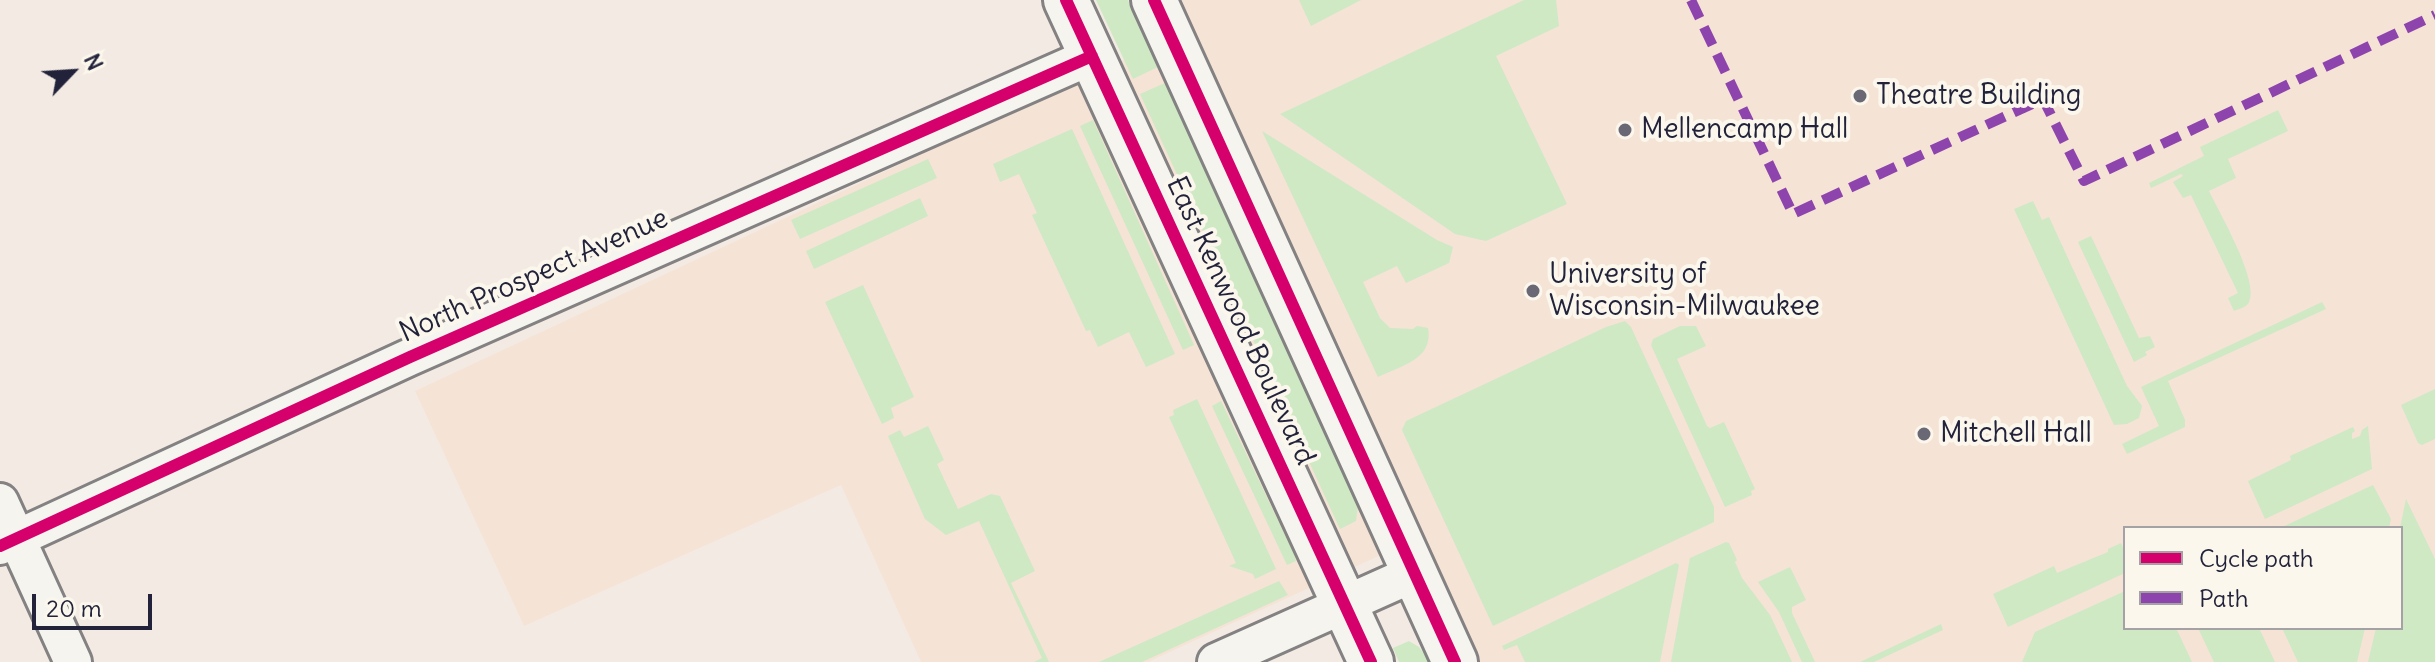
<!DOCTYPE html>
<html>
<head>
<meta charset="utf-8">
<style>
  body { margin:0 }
  #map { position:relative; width:2435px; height:662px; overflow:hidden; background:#f3ebe3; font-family:Delius,sans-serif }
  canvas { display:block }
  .legend { position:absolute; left:2123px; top:526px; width:280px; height:104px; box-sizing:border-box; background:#fbf7ec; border:2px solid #a4a2a5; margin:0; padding:10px 14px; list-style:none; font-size:24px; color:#22223b }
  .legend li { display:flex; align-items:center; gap:16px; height:40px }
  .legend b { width:40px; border:2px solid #a4a2a5 }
  .north { position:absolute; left:32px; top:32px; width:80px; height:80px; -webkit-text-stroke:6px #fbf7ec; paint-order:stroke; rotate:65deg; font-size:22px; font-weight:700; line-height:32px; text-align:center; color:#22223b }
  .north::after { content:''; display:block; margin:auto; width:28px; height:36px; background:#22223b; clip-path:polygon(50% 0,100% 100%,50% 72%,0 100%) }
  .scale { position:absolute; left:32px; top:594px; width:120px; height:36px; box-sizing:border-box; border:4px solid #22223b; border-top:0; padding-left:10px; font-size:24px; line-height:28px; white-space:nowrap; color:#22223b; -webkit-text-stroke:6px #fbf7ec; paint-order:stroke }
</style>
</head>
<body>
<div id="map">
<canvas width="2435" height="662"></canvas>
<ul class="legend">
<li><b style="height:10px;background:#d6006c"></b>Cycle path</li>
<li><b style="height:10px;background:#8e44ad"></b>Path</li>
</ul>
<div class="north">N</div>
<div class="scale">20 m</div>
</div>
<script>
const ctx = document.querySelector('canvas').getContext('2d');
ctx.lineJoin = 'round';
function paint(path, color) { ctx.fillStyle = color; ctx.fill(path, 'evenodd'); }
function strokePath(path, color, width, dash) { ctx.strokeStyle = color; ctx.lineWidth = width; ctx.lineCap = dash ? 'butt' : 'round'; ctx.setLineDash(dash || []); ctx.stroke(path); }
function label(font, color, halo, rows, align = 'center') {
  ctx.font = font + ' Delius,sans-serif'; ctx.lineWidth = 8; ctx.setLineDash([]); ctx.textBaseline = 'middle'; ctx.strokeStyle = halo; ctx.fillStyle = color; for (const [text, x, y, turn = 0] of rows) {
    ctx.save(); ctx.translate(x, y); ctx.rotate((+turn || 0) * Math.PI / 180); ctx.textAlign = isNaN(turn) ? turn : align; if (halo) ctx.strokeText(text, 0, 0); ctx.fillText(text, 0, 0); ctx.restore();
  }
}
paint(new Path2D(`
  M1168,0H2435V662H1477L1420,537L1148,662H921L841,485L524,626L415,391L1183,32ZM2125,528H2401V628H2125Z`), '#f5e3d6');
paint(new Path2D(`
  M1096,0H1128L1158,67L1133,79Z
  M1299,0H1361L1311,26Z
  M1524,0H1556L1559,26L1496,56L1567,204L1486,241L1455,234L1280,114Z
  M1165,83L1353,486L1358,505L1356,521L1340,529L1140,94Z
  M2278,110L2288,131L2228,159L2236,178L2209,191C2219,212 2260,282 2249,302C2246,308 2240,308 2234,311L2228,298L2238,293L2191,195L2183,198L2173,182L2183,176L2181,174L2151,188L2149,183L2204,156L2200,147Z
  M1093,120L1194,345L1183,350L1080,126Z
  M1072,129L1175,354L1146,367L1129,332L1098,347L1090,330L1086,331L1032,215L1037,213L1019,174L1000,182L993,164Z
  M1262,131L1437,240L1453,247L1449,263L1406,283L1397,266L1363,282L1380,318L1390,328L1413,329L1417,326L1428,328C1434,359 1401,366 1378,377Z
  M928,159L937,178L800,239L791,220Z
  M920,198L928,216L814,269L806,251Z
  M2033,201L2042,220L2049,217L2127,386L2142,406L2139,418L2127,424L2114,425L2014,209Z
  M2091,236L2139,338L2150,336L2155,347L2145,352L2147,355L2134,362L2078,242Z
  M863,285L914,397L891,408L894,418L882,424L825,302Z
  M2322,302L2326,309L2168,381L2185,420V427L2127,454L2122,444L2159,426L2141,387Z
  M1625,321L1631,327L1714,507V522L1493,626L1402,430L1406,421L1606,327Z
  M1680,326H1696L1706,346L1677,359L1707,426L1710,428L1724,422L1755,489L1751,491L1752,495L1725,507L1651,345L1653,339Z
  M2435,389V439L2422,445L2418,443L2401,405Z
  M1197,399L1276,569L1255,579L1253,574L1229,566L1236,563L1169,417L1174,415L1173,410Z
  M1221,401L1294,554L1296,561L1287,565L1212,406Z
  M928,426L944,460L937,464L958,509L991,494L1000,496L1035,571L1011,583L1049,662H1034L1042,658L979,521L946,535L925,519L888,436L900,430L904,437Z
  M2368,426L2372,469L2265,519L2248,481L2291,460L2290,456L2353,427L2355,431L2352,433V439L2360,436L2362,430Z
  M2373,485L2391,519L2389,528H2280Z
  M2406,499L2435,559V662H2368L2376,628H2401L2400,528Z
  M1726,542L1729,543L1737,560L1735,562L1742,578L1770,615L1792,662H1671L1690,558Z
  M2121,543L2125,552V573L2008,627L1993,594L2054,566L2057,573L2108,552V549Z
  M1676,563L1679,565L1660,662H1525L1517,645L1504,650L1502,646Z
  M1790,567L1806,600L1792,607V613L1815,662H1802L1779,612L1758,582Z
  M1279,581L1288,595L1142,662H1099Z
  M2125,591V628H2176L2192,662H2022L2035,632Z
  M1941,624L1943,630L1874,662H1860Z
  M2198,628H2259L2275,662H2214Z
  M2282,628H2365L2357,662H2298Z
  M1409,641L1419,647L1430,662H1399L1393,648Z`), '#cfe9c4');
const street = new Path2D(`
  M0,502L73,662
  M0,546L410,357L1092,56
  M1216,662L1415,573`);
const secondary = new Path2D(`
  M1066,0L1371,662
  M1154,0L1455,662`);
strokePath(street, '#848182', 42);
strokePath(secondary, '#848182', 50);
strokePath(street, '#f6f4ef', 36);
strokePath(secondary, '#f6f4ef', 44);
strokePath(new Path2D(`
  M1691,0L1793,214L2043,99L2084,181L2435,15`), '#8e44ad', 10, [20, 10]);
strokePath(new Path2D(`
  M1066,0L1371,662
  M1154,0L1455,662
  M0,546L410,357L1092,56`), '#d6006c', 12);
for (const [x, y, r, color] of [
  [1860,96,8,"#6b6876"],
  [1625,130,8,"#6b6876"],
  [1533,291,8,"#6b6876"],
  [1924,434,8,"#6b6876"]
]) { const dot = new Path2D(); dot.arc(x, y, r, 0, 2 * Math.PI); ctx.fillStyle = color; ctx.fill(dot); strokePath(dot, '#fbf7ec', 3); }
label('28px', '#22223b', '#fbf7ec', [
  ["Theatre Building",1876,96],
  ["Mellencamp Hall",1641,130],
  ["University of",1549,275],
  ["Wisconsin-Milwaukee",1549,307],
  ["Mitchell Hall",1940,434]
], 'left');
label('28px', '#22223b', '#fbf7ec', [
  ["North Prospect Avenue",534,276,-24],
  ["East Kenwood Boulevard",1240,321,65]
]);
</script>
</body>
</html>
